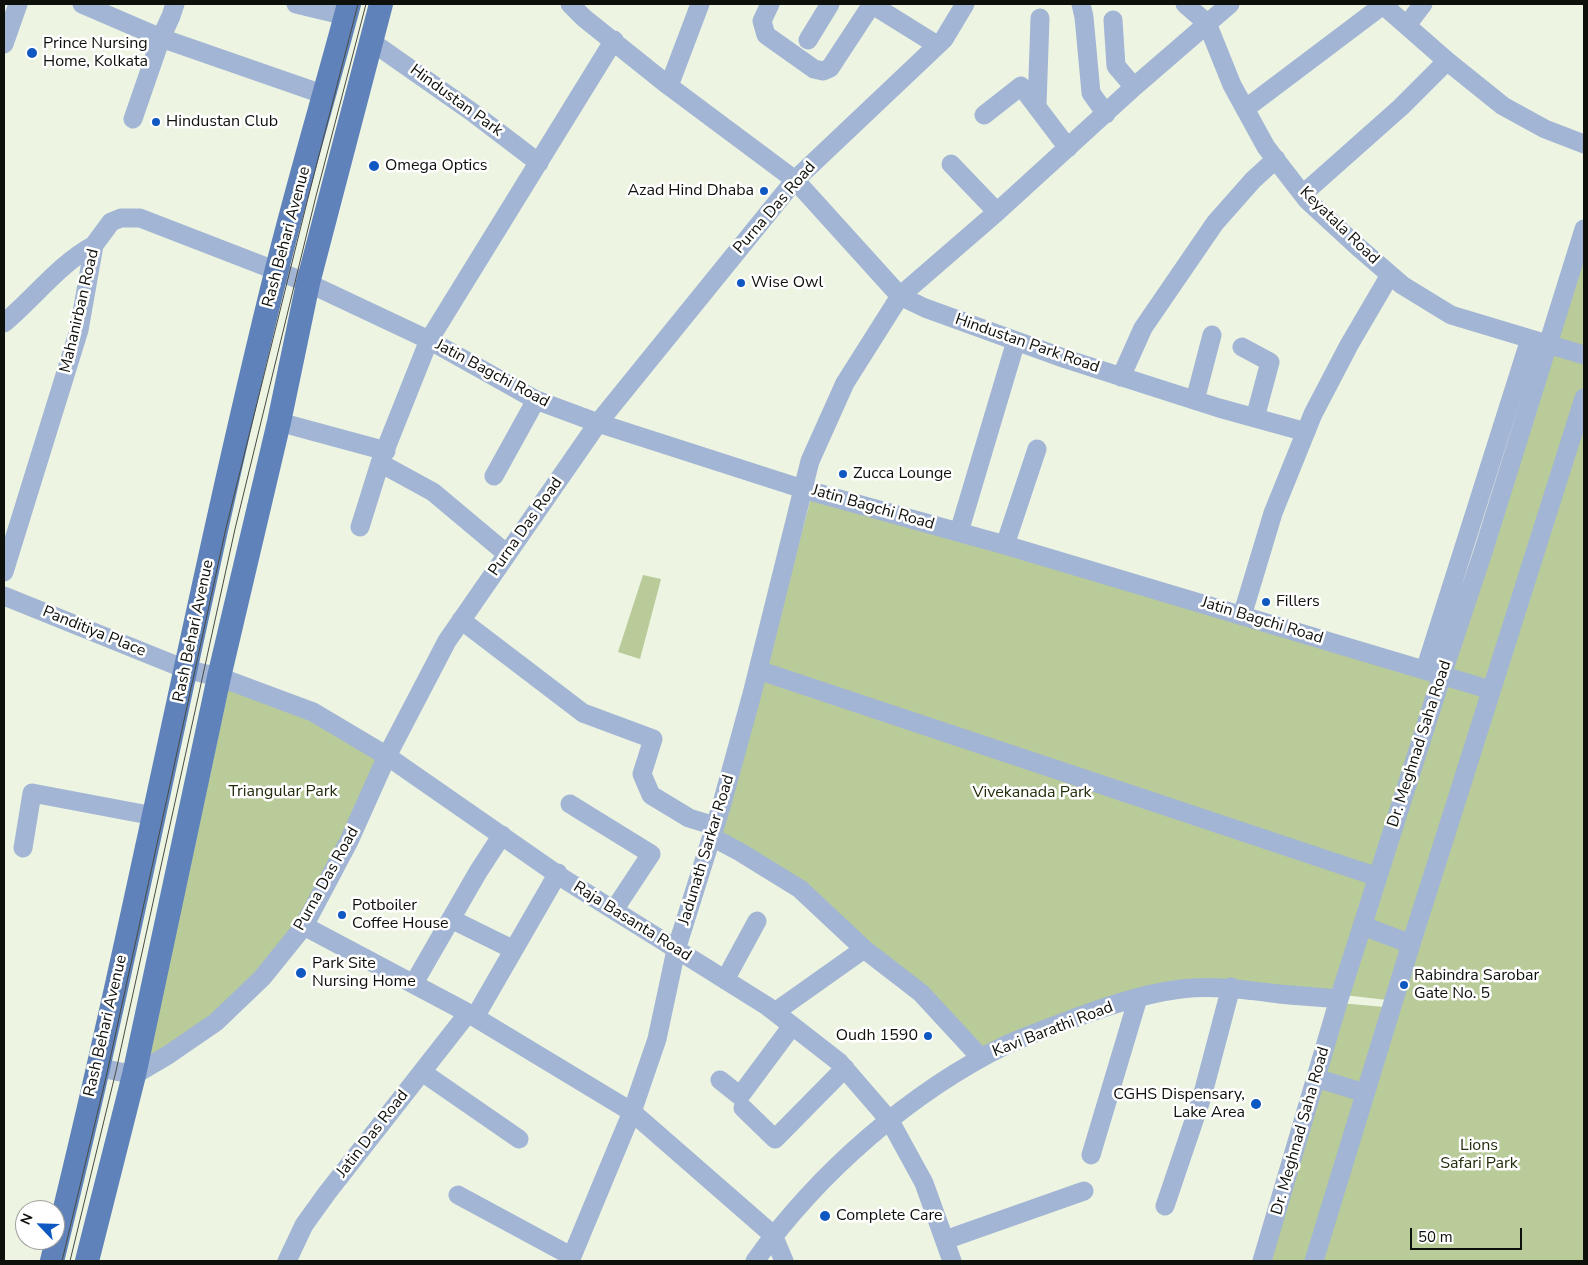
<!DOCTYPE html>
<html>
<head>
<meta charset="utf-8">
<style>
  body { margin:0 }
  #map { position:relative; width:1588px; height:1265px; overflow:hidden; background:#edf4e2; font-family:"Nunito Sans",sans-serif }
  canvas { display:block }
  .frame { position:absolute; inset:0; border:5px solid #0e100b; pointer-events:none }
  .north { position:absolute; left:15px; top:1200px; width:50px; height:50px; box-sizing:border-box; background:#fff; border:1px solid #9f9f9d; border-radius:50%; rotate:294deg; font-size:14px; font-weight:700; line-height:20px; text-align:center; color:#0e100b }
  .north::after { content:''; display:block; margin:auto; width:18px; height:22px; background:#0f57c1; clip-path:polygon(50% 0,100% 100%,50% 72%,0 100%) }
  .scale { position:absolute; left:1410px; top:1228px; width:112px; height:22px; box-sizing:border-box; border:2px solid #0e100b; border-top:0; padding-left:6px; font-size:15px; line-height:18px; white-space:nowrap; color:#0e100b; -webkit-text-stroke:4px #fff; paint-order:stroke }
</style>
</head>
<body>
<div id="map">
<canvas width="1588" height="1265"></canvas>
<div class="frame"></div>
<div class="north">N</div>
<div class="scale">50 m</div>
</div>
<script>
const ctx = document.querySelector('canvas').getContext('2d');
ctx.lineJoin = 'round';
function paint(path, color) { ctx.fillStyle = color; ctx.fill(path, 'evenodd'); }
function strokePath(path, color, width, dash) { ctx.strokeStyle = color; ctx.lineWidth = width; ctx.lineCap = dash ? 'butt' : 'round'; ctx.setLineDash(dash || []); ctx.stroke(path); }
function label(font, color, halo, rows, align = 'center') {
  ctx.font = font + ' "Nunito Sans",sans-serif'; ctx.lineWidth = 5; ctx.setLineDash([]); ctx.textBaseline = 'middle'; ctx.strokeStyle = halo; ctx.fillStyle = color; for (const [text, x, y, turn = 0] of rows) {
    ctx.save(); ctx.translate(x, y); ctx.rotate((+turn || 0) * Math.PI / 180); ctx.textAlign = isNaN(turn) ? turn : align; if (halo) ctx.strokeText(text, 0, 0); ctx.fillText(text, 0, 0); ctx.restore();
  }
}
paint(new Path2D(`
  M1584,242V392L1487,685L1447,673Z
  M1584,420V1261H1316Z
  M812,494L1432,678L1335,994L1178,983L981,1051L722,835Z
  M643,575L661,579L640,659L618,652Z
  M232,673L382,756L300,922L262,973L213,1017L144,1062L174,942Z
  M1443,680L1484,692L1387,1000L1344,995Z
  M1340,1003L1384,1007L1309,1261H1265Z`), '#b8cb99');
strokePath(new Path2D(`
  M82,4L161,38L325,95
  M296,4L346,16
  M570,4L584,18L669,86L795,180L900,296L925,308L1066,359L1219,408L1306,432
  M770,4L762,21L766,35L814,69L823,71L830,68L872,4
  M871,4L937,45
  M1081,4L1084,17L1091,93L1106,114
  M1185,4L1207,23L1232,85L1266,147L1307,200L1357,246L1402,285L1451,315L1584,355
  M1382,4L1447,61L1503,106L1545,129L1584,144
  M1113,20L1116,66L1134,87
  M1407,25L1423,4
  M808,40L830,4
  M372,42L472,112L539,163
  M4,44L18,4
  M669,86L700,4
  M1037,106L1040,18
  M1245,109L1383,5
  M984,115L1021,86L1068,148
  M133,119L161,38L171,16L175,4
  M951,164L997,212
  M1303,194L1401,107L1447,61
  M4,323C34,298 59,264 94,245
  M1242,347L1270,362L1255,418
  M1121,377L1143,328L1215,223L1253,180L1276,159
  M1195,400L1212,335
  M279,422L386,451
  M380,463L433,492L507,554
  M494,476L536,400
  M360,527L380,463L429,340L614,40
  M959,532L1016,341
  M1005,545L1037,449
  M4,572L79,330L94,245L111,222L121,218H140L308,283L429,340L536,400L598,423L803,489L1005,545L1491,690
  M4,596L185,669L219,677L313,712L387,756L564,879L767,1006L839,1062L890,1121L924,1183L952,1261
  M1242,616L1273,513L1313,414L1349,345L1390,275
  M461,620L583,713L653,739L642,774L651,795L689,818L715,826
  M758,670L1378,877
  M1425,670L1530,339
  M570,804L651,854L614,910
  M712,837L740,852L800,889L864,949L921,993L981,1058
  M23,848L32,793L154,816
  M451,919L512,949
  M304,926L468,1013L632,1112L773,1235L784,1261
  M1363,926L1411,944
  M725,980L757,921
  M414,983L478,872L502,835
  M775,1012L864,949
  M475,1017L558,873
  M97,1067L134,1075L168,1055L216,1022L262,978L304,926L349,841L387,756L447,641L598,423L795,180L944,39L965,4
  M422,1072L519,1139
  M1316,1078L1365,1093
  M720,1080L740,1096L792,1026
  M743,1108L775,1139L845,1068
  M1091,1155L1138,998
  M458,1195L571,1256
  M1165,1206L1202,1097L1231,987
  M945,1240L1084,1191
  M287,1261L304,1225L327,1193L468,1013
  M570,1261L632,1112L657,1039L676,950L721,807L752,694L810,461L845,383L900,296L997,212L1134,87L1230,4
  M755,1261C818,1173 910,1092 1008,1044C1026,1036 1046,1029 1064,1022C1101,1008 1141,994 1181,989C1214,985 1246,990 1279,994C1299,996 1319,997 1339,999
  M1262,1261L1339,999L1442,675L1484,549L1584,229
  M1314,1261L1411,944L1584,398`), '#a2b5d5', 19);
strokePath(new Path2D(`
  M52,1261C134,933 195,601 276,273C298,183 325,94 349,4
  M87,1261L134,1075L219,677L279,422L308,283L381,4`), '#5f82ba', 24);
strokePath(new Path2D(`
  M62,1261L107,1073L226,528L308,198L358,4
  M70,1261L116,1071L235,529L315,200L366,4`), '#484b43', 1);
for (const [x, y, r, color] of [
  [32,53,6,"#0f57c1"],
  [156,122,5,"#0f57c1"],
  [374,166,6,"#0f57c1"],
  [764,191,5,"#0f57c1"],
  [741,283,5,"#0f57c1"],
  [843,474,5,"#0f57c1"],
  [1266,602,5,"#0f57c1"],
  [342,915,5,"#0f57c1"],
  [301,973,6,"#0f57c1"],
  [1404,985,5,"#0f57c1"],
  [928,1036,5,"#0f57c1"],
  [1256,1104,6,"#0f57c1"],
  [825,1216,6,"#0f57c1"]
]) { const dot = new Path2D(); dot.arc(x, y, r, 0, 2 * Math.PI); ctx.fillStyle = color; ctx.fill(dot); strokePath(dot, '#fff', 2); }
label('16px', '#0e100b', '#fff', [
  ["Prince Nursing",43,44],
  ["Home, Kolkata",43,62],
  ["Hindustan Club",166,122],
  ["Omega Optics",385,166],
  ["Azad Hind Dhaba",754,191,"right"],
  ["Wise Owl",751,283],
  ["Zucca Lounge",853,474],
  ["Fillers",1276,602],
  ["Potboiler",352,906],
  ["Coffee House",352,924],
  ["Park Site",312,964],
  ["Nursing Home",312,982],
  ["Rabindra Sarobar",1414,976],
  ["Gate No. 5",1414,994],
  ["Oudh 1590",918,1036,"right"],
  ["CGHS Dispensary,",1245,1095,"right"],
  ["Lake Area",1245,1113,"right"],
  ["Complete Care",836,1216]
], 'left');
label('16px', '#0e100b', '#fff', [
  ["Hindustan Park",456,101,36],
  ["Purna Das Road",775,208,-49],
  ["Keyatala Road",1339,226,44],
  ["Rash Behari Avenue",287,237,-75],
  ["Mahanirban Road",80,311,-77],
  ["Hindustan Park Road",1027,344,19],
  ["Jatin Bagchi Road",492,374,28],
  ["Jatin Bagchi Road",873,508,16],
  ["Purna Das Road",526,527,-55],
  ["Jatin Bagchi Road",1262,621,17],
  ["Rash Behari Avenue",194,631,-78],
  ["Panditiya Place",94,632,22],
  ["Dr. Meghnad Saha Road",1420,744,-72],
  ["Jadunath Sarkar Road",707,850,-73],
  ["Purna Das Road",327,879,-61],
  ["Raja Basanta Road",632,922,32],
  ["Rash Behari Avenue",106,1026,-77],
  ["Kavi Barathi Road",1053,1030,-21],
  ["Dr. Meghnad Saha Road",1301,1131,-74],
  ["Jatin Das Road",373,1134,-52]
]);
label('16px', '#232d0b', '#fff', [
  ["Triangular Park",283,792],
  ["Vivekanada Park",1032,793],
  ["Lions",1479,1146],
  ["Safari Park",1479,1164]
]);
</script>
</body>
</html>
